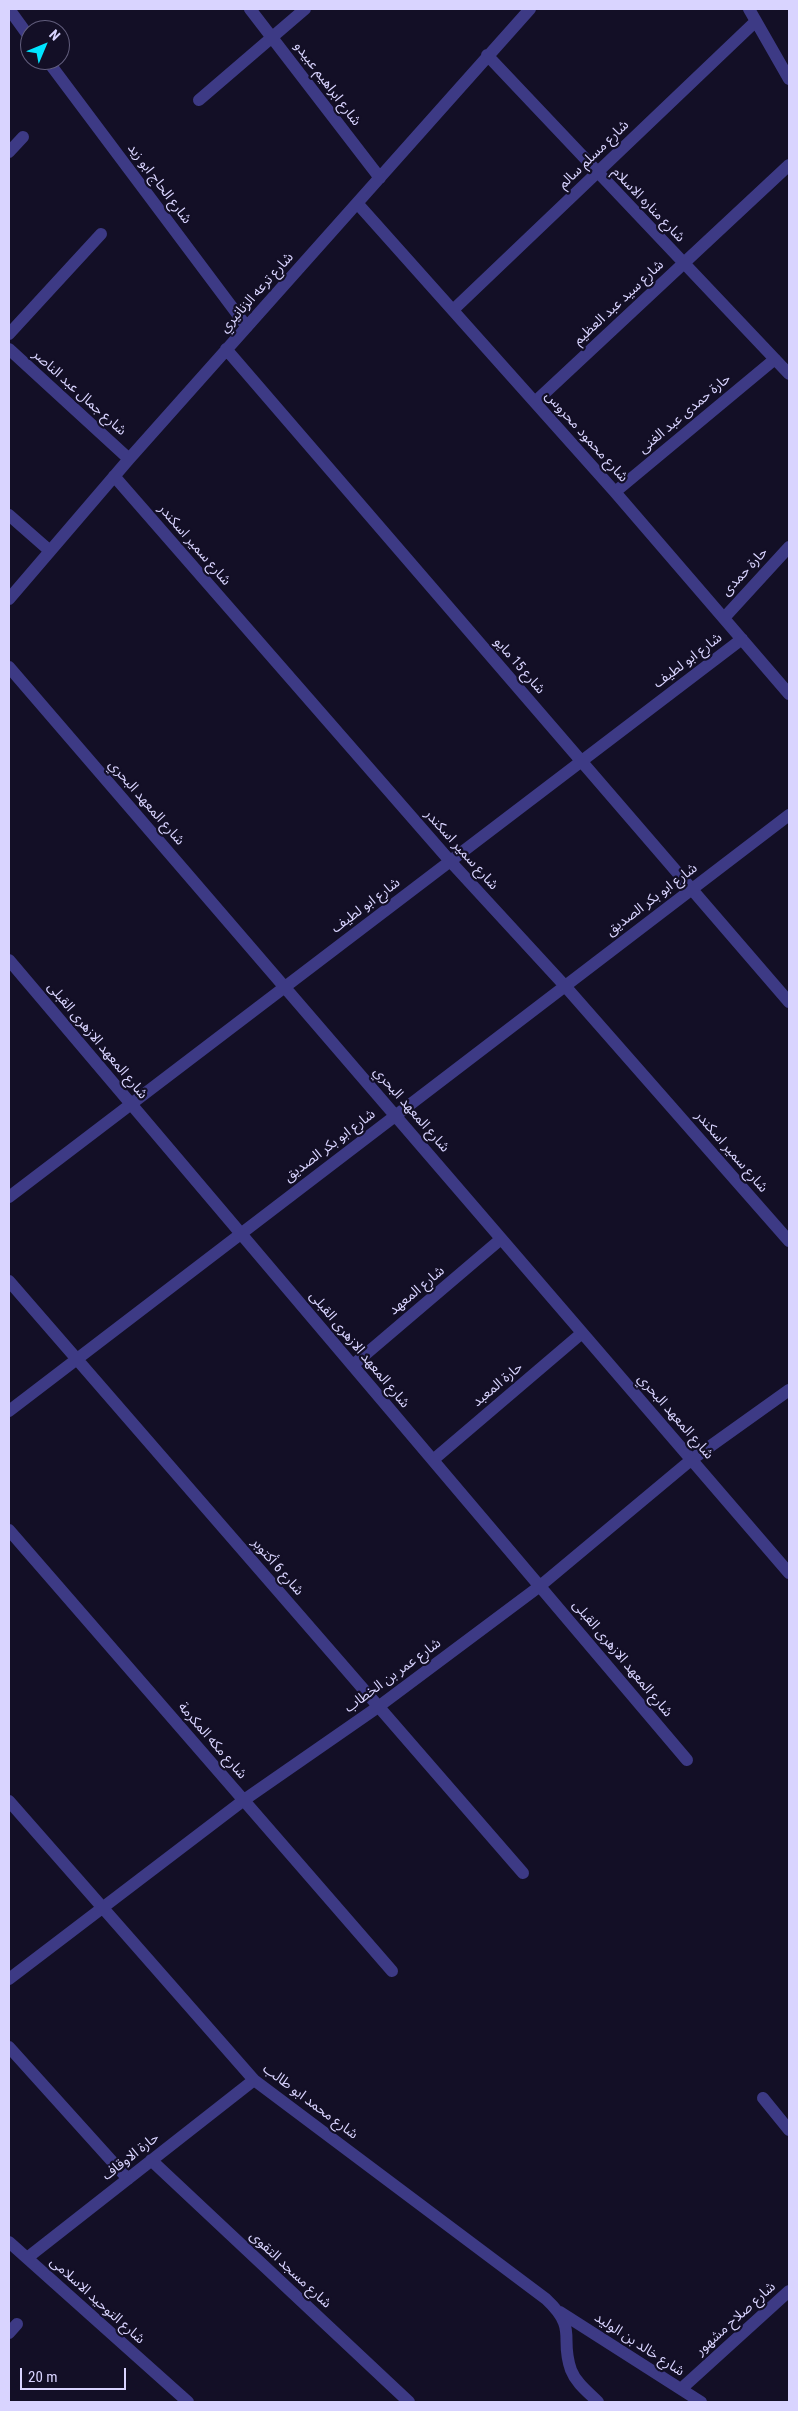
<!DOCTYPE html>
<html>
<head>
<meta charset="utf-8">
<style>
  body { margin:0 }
  #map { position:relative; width:798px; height:2411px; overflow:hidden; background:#130f26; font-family:"Roboto Condensed",sans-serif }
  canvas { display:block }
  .frame { position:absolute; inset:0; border:10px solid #d9d4ff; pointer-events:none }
  .north { position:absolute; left:20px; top:20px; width:50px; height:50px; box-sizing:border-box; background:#130f26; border:1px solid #625e7d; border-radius:50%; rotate:45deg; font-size:14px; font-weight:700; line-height:20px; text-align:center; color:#d9d4ff }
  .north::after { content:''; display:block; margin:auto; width:18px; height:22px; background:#00e5ff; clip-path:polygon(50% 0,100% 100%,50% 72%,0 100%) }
  .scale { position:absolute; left:20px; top:2368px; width:106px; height:22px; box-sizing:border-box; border:2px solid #d9d4ff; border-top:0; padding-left:6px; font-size:15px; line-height:18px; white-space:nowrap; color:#d9d4ff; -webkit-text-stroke:4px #130f26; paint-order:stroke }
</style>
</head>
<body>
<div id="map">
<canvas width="798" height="2411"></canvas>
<div class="frame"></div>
<div class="north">N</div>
<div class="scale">20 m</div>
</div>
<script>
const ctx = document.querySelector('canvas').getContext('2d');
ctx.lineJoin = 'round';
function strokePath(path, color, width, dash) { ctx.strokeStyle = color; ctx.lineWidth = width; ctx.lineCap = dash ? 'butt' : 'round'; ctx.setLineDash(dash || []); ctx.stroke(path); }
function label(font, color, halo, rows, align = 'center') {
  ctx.font = font + ' "Roboto Condensed","Noto Sans Arabic",sans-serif'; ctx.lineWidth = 4.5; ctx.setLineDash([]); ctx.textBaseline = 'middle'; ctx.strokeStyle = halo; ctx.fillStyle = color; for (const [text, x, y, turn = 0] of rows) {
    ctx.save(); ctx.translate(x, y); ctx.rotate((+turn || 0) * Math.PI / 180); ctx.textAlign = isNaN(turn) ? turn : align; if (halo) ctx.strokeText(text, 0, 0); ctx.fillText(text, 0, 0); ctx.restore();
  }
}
strokePath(new Path2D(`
  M9,9L30,38
  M250,9L380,178
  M749,9L789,79
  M487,55L789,374
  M47,60L247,327
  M199,100L305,9
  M9,152L23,137
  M357,203L615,492L789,694
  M453,310L755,22
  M9,334L101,234
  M9,349L129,459
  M226,349L789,1002
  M535,402L789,165
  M114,476L450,861L565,986L789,1241
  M615,492L775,359
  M9,515L50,551
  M9,599L129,459L530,9
  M724,618L789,547
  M9,667L789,1573
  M9,960L687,1760
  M9,1197L742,639
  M9,1281L523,1873
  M353,1365L501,1239
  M9,1411L789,815
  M433,1460L582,1333
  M9,1530L392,1971
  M9,1801L254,2080L546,2299C579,2330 559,2337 571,2370C576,2383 588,2392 598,2402
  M9,1979L244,1800L378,1707L540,1586L691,1460L789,1390
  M9,2047L128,2179
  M763,2098L789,2130
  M151,2160L409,2402
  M9,2242L188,2402
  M27,2258L254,2080
  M560,2312L701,2402
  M9,2333L17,2324
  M681,2389L789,2291`), '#3d3a85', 12);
label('14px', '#d9d4ff', '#130f26', [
  ["شارع ابراهيم عبيدو",327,84,53],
  ["شارع مسلم سالم",594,155,-44],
  ["شارع الحاج ابو زيد",159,184,53],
  ["شارع مناره الاسلام",648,205,46],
  ["شارع ترعه الزنانيري",257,293,-48],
  ["شارع سيد عبد العظيم",619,303,-43],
  ["شارع جمال عبد الناصر",79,393,42],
  ["حارة حمدى عبد الغنى",685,414,-40],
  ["شارع محمود محروس",586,437,48],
  ["شارع سمير اسكندر",194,545,49],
  ["حارة حمدى",745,572,-47],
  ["شارع ابو لطيف",688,661,-37],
  ["شارع 15 مايو",519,666,49],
  ["شارع المعهد البحري",146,803,49],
  ["شارع سمير اسكندر",461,850,48],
  ["شارع ابو بكر الصديق",652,900,-37],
  ["شارع ابو لطيف",366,906,-37],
  ["شارع المعهد الازهرى القبلى",97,1041,50],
  ["شارع المعهد البحري",411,1110,49],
  ["شارع ابو بكر الصديق",330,1146,-37],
  ["شارع سمير اسكندر",731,1152,49],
  ["شارع المعهد",417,1291,-40],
  ["شارع المعهد الازهرى القبلى",359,1350,50],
  ["حارة المعبد",498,1385,-40],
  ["شارع المعهد البحري",675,1417,49],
  ["شارع 6 أكتوبر",277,1567,49],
  ["شارع المعهد الازهرى القبلى",622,1659,50],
  ["شارع عمر بن الخطاب",393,1676,-36],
  ["شارع مكه المكرمة",212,1741,49],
  ["شارع محمد ابو طالب",310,2102,37],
  ["حارة الاوقاف",131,2157,-38],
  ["شارع مسجد التقوى",290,2270,43],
  ["شارع التوحيد الاسلامى",97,2301,42],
  ["شارع صلاح مشهور",736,2319,-42],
  ["شارع خالد بن الوليد",639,2345,33]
]);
</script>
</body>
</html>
